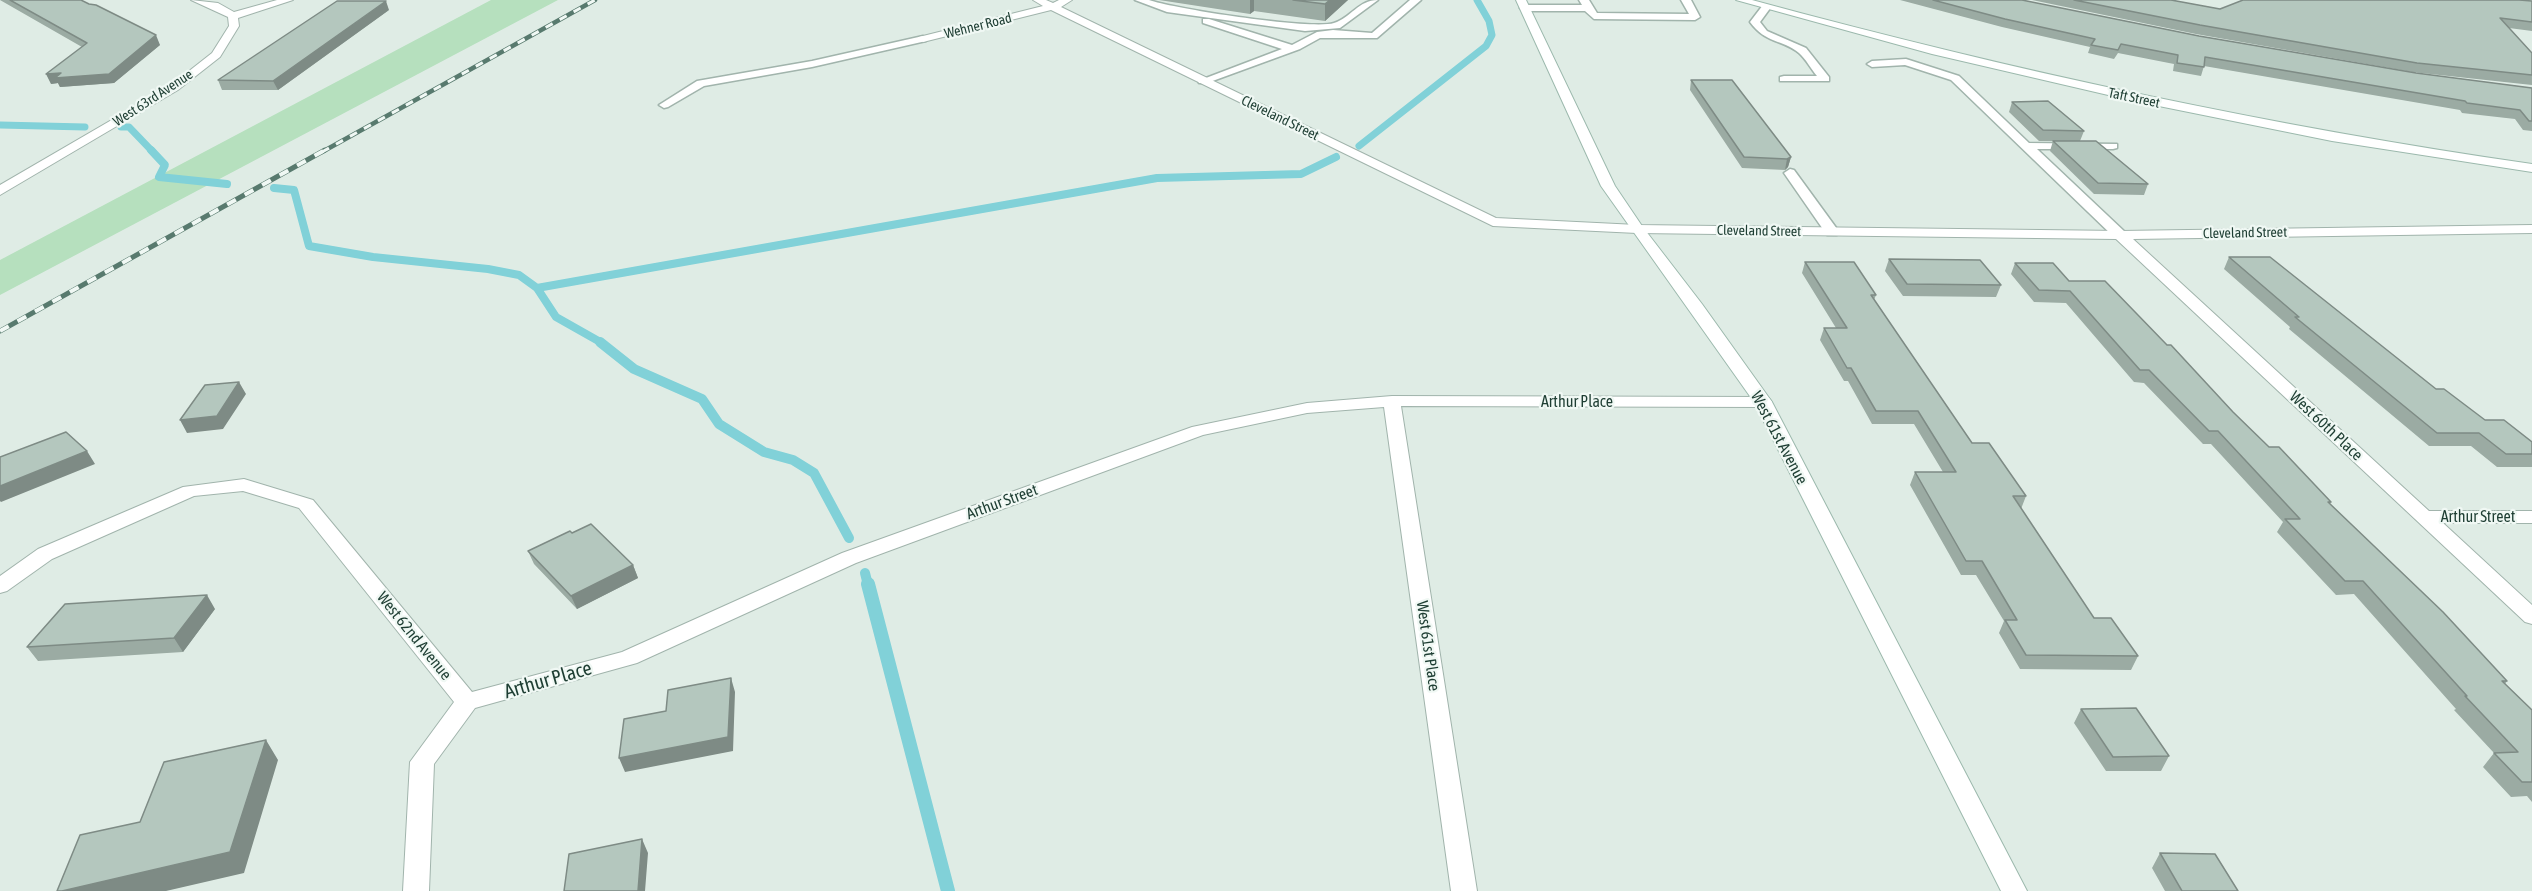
<!DOCTYPE html>
<html>
<head>
<meta charset="utf-8">
<style>
  body { margin:0 }
  canvas { display:block; background:#dfece5 }
</style>
</head>
<body>
<canvas width="2532" height="891"></canvas>
<script>
const ctx = document.querySelector('canvas').getContext('2d');
ctx.lineJoin = 'round';
function paint(path, color) { ctx.fillStyle = color; ctx.fill(path, 'evenodd'); }
function strokePath(path, color, width, dash) { ctx.strokeStyle = color; ctx.lineWidth = width; ctx.lineCap = dash ? 'butt' : 'round'; ctx.setLineDash(dash || []); ctx.stroke(path); }
function label(font, color, halo, rows, align = 'center') {
  ctx.font = font + ' "Asap Condensed",sans-serif'; ctx.lineWidth = 4.5; ctx.setLineDash([]); ctx.textBaseline = 'middle'; ctx.strokeStyle = halo; ctx.fillStyle = color; for (const [text, x, y, turn = 0] of rows) {
    ctx.save(); ctx.translate(x, y); ctx.rotate((+turn || 0) * Math.PI / 180); ctx.textAlign = isNaN(turn) ? turn : align; if (halo) ctx.strokeText(text, 0, 0); ctx.fillText(text, 0, 0); ctx.restore();
  }
}
paint(new Path2D(`
  M491,0H558L0,295V260Z`), '#b6e0be');
strokePath(new Path2D(`
  M0,125L85,127
  M121,127H129L153,152
  M1359,146L1486,46L1492,35L1489,21L1477,0`), '#81d1d8', 7);
strokePath(new Path2D(`
  M151,150L165,165L159,177L227,184
  M274,188L294,190L309,246L373,257L488,269L519,275L537,288L556,317L602,343
  M537,288L1157,178L1301,174L1336,157`), '#81d1d8', 8);
strokePath(new Path2D(`
  M600,342L634,369L702,399L719,424L764,452L793,460L814,473L849,538
  M865,573L868,585`), '#81d1d8', 10);
strokePath(new Path2D(`
  M868,584L948,891`), '#81d1d8', 14);
const service = new Path2D(`
  M1135,0H1149C1175,9 1311,30 1334,23C1351,18 1358,0 1378,0L1340,28L1305,31L1167,12Z
  M1410,0H1421L1377,38H1320L1300,49L1207,83H1199L1198,81L1282,49L1203,23V19H1209L1292,45L1317,32L1333,30L1372,33Z
  M1579,0H1589L1597,13L1689,14L1681,0H1691L1700,17L1695,20L1594,19L1585,11H1525L1520,8L1525,5H1582Z
  M1763,5L1771,7L1760,22L1767,31L1806,48L1829,77V81H1780V77L1784,76H1817C1811,69 1806,59 1799,53C1782,39 1766,44 1750,22Z
  M923,36L928,39L926,41L812,67L704,86L668,107L664,108L659,105L697,81L812,61Z
  M1906,59L1959,76L2029,143L2117,144V148L2113,149H2037L2125,232L2127,235L2125,238H2115L1951,80L1905,65L1872,67L1867,64L1872,61Z
  M1790,169L1794,170L1837,229L1839,232L1837,235H1827L1784,173Z`);
const minor = new Path2D(`
  M191,0L218,3L234,12L277,0H293L238,18L239,26L220,57L178,90L0,195V185L170,86L212,53L229,26L228,17Z
  M1033,0H1046L1053,3L1059,0H1072L1061,7L1496,218L1637,225L2120,231L2532,225V233L2133,239L2429,511H2532V523H2443L2532,605V624L2525,622L2116,239L1637,233L1493,226L1051,10L923,42L918,39L919,37L1043,6Z
  M1392,396L1763,397L1769,398L1772,402L1769,406L1763,407L1401,406L1477,891H1451L1384,407L1307,413L1203,435L856,563L637,663L475,708L434,764L429,891H403L410,762L454,702L299,508L243,491L194,496L52,559L7,591L0,593V576L38,549L183,487L244,479L313,500L472,692L622,652L842,553L1192,427L1307,403Z`);
const secondary = new Path2D(`
  M1516,0H1526L1615,186L1642,226L1702,304L1772,402L2027,891H2001L1754,402L1601,186Z
  M1736,0H1752C2009,70 2268,126 2532,164V172L2332,141L2134,101L1932,54Z`);
strokePath(service, '#a1b4ac', 3);
strokePath(minor, '#a1b4ac', 2);
strokePath(secondary, '#9cb9ad', 2);
paint(service, '#fff');
paint(minor, '#fff');
paint(secondary, '#fff');
const railFar1 = new Path2D(`
  M322,152L595,0`);
const rail = new Path2D(`
  M0,331L325,150`);
strokePath(railFar1, '#587a6e', 4.5);
strokePath(rail, '#587a6e', 5);
strokePath(railFar1, '#f0f8f4', 3, [8]);
strokePath(rail, '#f0f8f4', 4, [10]);
paint(new Path2D(`
  M0,0H81L160,45L114,83L60,87L58,83L51,84L82,47Z
  M1159,0H1348L1325,21L1254,11L1250,14Z
  M1900,0H2022L2199,36L2416,73L2532,88V131L2523,130L2515,119L2462,113L2460,110L2204,66L2201,76L2173,71L2174,64L2118,53L2114,59L2088,53L2090,47L2002,27Z
  M2032,0H2171L2220,9L2532,1V31L2509,28L2532,53V85L2412,72L2196,34Z
  M389,10L278,90H222L218,80Z
  M1691,80L1791,157L1788,167L1785,170L1742,168L1690,90Z
  M2012,102L2084,131L2080,141L2148,184L2144,195L2094,194L2050,151L2053,141H2039L2009,112Z
  M2229,257L2485,420L2532,442V467H2497L2471,446H2429L2289,329L2290,327L2224,269Z
  M1889,259L2001,285L1996,297L1903,296L1885,271Z
  M1805,262L1876,295L1874,300L1972,443L2026,496L2021,509L2094,618L2138,656L2131,670L2020,669L1999,633L2004,621L1976,575H1961L1910,485L1915,472H1943L1914,424H1872L1848,381H1844L1820,340L1824,328H1836L1802,273Z
  M2015,263L2069,281L2167,345L2233,412L2269,447L2331,502L2330,504L2507,681L2505,684L2532,710V802L2527,796L2511,797L2483,767L2494,753L2454,710L2456,709L2354,594L2336,595L2277,532L2283,522L2211,444H2203L2144,383L2134,382L2066,303L2034,302L2011,274Z
  M572,533L633,565L638,578L577,609L534,564L528,551Z
  M215,609L183,652L38,661L27,647Z
  M2081,709L2169,756L2161,771H2106L2074,723Z
  M2160,853L2238,891H2165L2152,868Z`), '#9baba3');
paint(new Path2D(`
  M1250,0H1254V11L1250,14Z
  M1330,0H1348L1325,21V4Z
  M386,1L389,10L278,90L273,81Z
  M156,35L160,45L114,83L60,87L58,83L51,84L46,74L61,73Z
  M1791,157L1788,167L1785,170L1787,159Z
  M239,382L246,394L223,429L187,433L180,420Z
  M87,451L95,464L1,502L0,501V486Z
  M633,565L638,578L577,609L571,596Z
  M207,595L215,609L183,652L174,638Z
  M731,678L735,692L733,751L625,772L619,758Z
  M266,740L278,760L244,873L166,891H62Z
  M642,839L648,853L645,891H638Z`), '#7e8b85');
const building = new Path2D(`
  M10,0H81L89,4L96,5L156,35L109,74L55,78L61,73L46,74L87,43Z
  M1293,0H1330L1325,4Z
  M1933,0H2022L2199,36L2416,73L2532,88V121H2529L2520,110L2467,103L2465,101L2205,57L2204,67L2177,63L2178,55L2121,44L2118,50L2091,45L2095,39L2005,19Z
  M2074,0H2171L2220,9L2243,0H2519L2532,1V22L2500,18L2532,53V75L2417,63L2200,25Z
  M337,1H386L273,81L218,80Z
  M1691,80H1732L1791,157L1787,159L1744,157Z
  M2048,101L2084,131L2043,130L2012,102Z
  M2053,141H2096L2148,184L2098,183Z
  M2229,257H2270L2436,389H2444L2485,420H2504L2532,442V454H2506L2479,433H2437L2295,317H2299Z
  M1889,259L1980,260L2001,285L1907,284Z
  M1805,262H1854L1876,295H1871L1972,443H1989L2026,496H2013L2094,618H2111L2138,656L2026,655L2005,620H2017L1982,561H1966L1915,472H1956L1918,411H1876L1851,368H1847L1824,328H1847Z
  M2015,263H2053L2069,281H2105L2167,345H2171L2233,412L2269,447H2279L2331,502H2328L2443,612L2507,681H2502L2532,710V782H2522L2494,753L2518,752L2465,696H2467L2363,581H2345L2285,519H2300L2218,431H2209L2149,370H2140L2070,291L2039,290Z
  M239,382L217,416L180,420L205,385Z
  M66,432L87,451L0,486V457Z
  M591,524L633,565L571,596L528,551L570,531L572,533Z
  M207,595L174,638L27,647L65,604Z
  M731,678L728,737L619,758L624,719L666,711L668,690Z
  M2136,708L2169,756L2113,757L2081,709Z
  M266,740L230,852L62,891H57L80,835L140,822L164,762Z
  M642,839L638,891H564L569,854Z
  M2160,853L2215,854L2238,891H2182Z`);
paint(building, '#b4c7be');
strokePath(building, '#7e8b85', 1.5);
label('14px', '#1e3e33', '#f0f8f4', [
  ["Wehner Road",978,26,-14],
  ["West 63rd Avenue",153,98,-33],
  ["Taft Street",2134,98,12],
  ["Cleveland Street",1280,118,26],
  ["Cleveland Street",1759,231,1],
  ["Cleveland Street",2245,233,-1]
]);
label('16px', '#1e3e33', '#f0f8f4', [
  ["Arthur Place",1577,402],
  ["West 60th Place",2326,426,43],
  ["West 61st Avenue",1779,438,62],
  ["Arthur Street",1002,502,-20],
  ["Arthur Street",2478,517],
  ["West 62nd Avenue",414,636,51],
  ["West 61st Place",1428,646,82]
]);
label('20px', '#1e3e33', '#f0f8f4', [
  ["Arthur Place",548,680,-16]
]);
</script>
</body>
</html>
